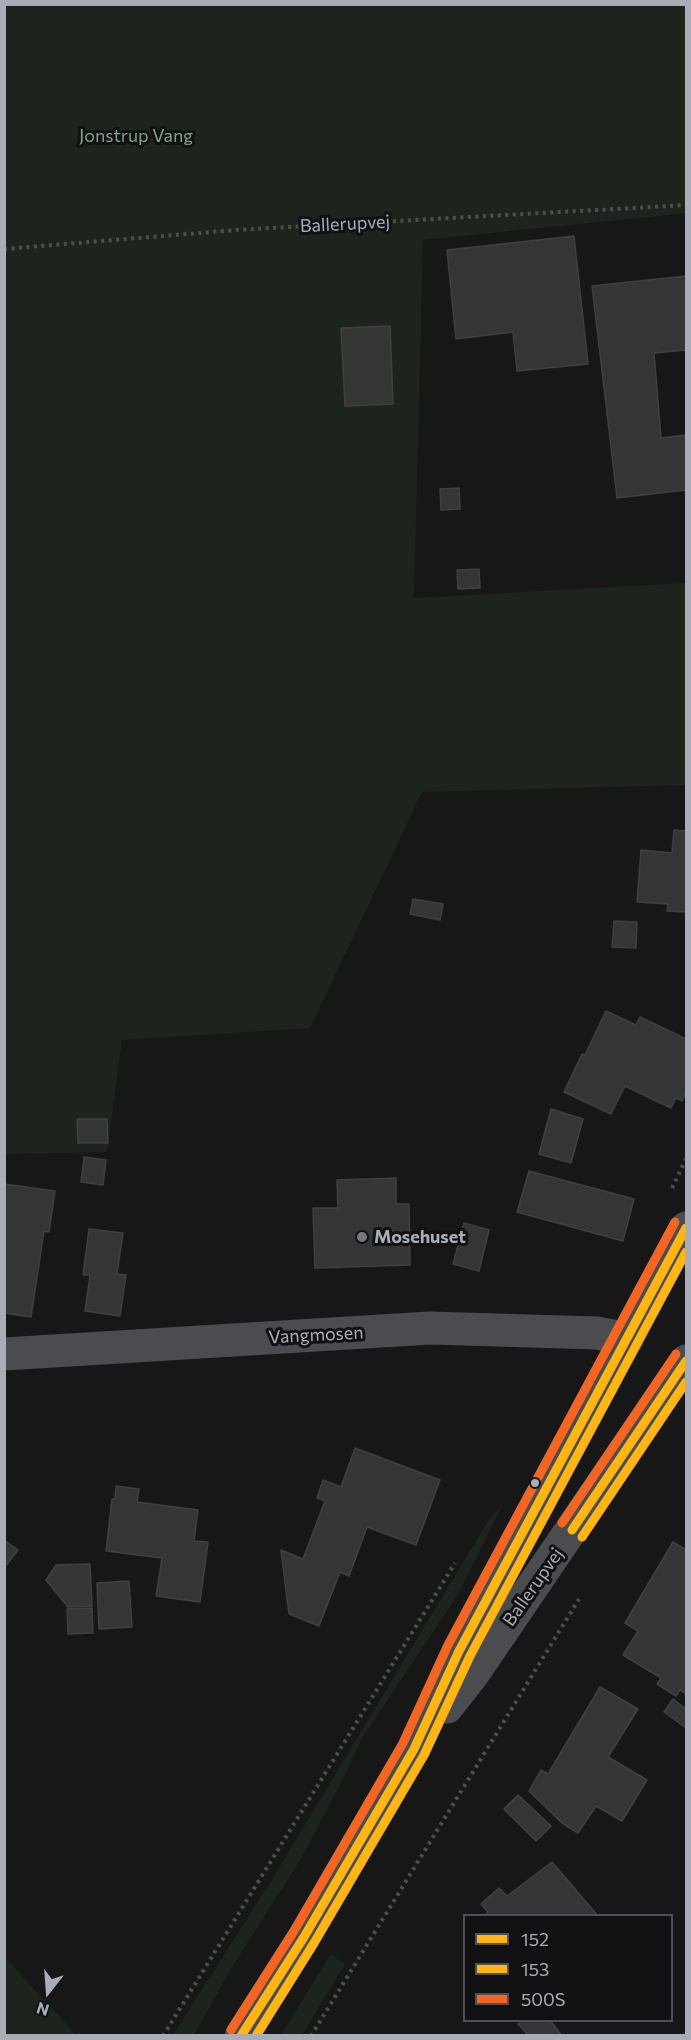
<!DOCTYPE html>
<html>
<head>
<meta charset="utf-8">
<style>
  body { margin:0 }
  #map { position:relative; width:691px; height:2040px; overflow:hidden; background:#171717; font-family:Commissioner,sans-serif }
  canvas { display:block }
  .frame { position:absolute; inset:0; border:6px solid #a8adb8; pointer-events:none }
  .legend { position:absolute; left:463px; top:1914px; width:210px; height:108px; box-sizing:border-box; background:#111113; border:2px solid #4d4f55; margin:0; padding:8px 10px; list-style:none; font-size:18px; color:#a8adb8 }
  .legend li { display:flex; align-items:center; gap:12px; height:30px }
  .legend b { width:30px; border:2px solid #4d4f55 }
  .north { position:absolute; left:18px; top:1962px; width:60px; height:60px; -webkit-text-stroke:4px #111113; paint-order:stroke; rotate:197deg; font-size:16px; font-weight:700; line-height:24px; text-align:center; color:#a8adb8 }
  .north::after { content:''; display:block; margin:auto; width:21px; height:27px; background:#a8adb8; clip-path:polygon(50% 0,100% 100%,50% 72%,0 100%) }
</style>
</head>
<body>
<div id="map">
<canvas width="691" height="2040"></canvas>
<div class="frame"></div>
<ul class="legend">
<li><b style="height:8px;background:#ffb612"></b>152</li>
<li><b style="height:8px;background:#ffb612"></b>153</li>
<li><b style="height:8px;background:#f26522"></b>500S</li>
</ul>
<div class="north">N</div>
</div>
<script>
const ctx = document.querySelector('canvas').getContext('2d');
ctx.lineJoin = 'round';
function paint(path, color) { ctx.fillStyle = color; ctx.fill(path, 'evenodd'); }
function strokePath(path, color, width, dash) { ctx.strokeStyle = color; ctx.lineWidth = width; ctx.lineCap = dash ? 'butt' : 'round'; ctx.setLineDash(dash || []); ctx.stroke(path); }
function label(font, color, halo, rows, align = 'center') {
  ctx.font = font + ' Commissioner,sans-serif'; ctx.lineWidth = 6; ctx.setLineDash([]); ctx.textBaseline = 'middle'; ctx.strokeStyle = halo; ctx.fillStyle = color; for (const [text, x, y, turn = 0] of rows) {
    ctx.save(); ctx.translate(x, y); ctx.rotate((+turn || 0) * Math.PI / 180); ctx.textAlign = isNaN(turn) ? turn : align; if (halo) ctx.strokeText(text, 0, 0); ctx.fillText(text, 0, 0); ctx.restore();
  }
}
paint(new Path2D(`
  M4,5H686V213L423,240L414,598L686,583V785L422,792L310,1028L122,1040L107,1152L5,1154Z
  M503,1504L459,1593L362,1738L345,1775L302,1857L232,1967L194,2035H173L271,1881L488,1521Z
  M331,1954L345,1964L302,2035H281Z
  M5,1957L76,2035H5Z`), '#1d241e');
const building = new Path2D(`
  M574,236L588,364L517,371L513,332L456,339L447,250Z
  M686,276V350L654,353L661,438L686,435V490L617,498L592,286Z
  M390,326L393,404L345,406L341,328Z
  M459,488L460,509L441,510L440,489Z
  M479,569L480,588L458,589L457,570Z
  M674,830L686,831V912L667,911L668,904L637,902L641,850L672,853Z
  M413,899L443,904L440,920L410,914Z
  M614,921L637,922L636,948L612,947Z
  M606,1011L636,1025L640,1017L686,1039V1092L682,1101L676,1098L671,1108L625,1086L611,1114L564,1092L582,1054L585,1055Z
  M551,1109L583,1119L571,1163L539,1154Z
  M77,1119H107L108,1143H78Z
  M84,1157L106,1160L103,1185L81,1182Z
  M529,1171L634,1199L623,1241L517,1212Z
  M396,1178V1204H409L410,1265L315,1268L313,1208H338L337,1180Z
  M4,1184L55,1191L49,1232L44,1231L31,1317L4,1313Z
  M464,1223L489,1230L479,1271L453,1264Z
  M89,1229L123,1233L117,1274L126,1275L120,1316L85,1311L90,1275H83Z
  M355,1448L440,1480L416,1545L367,1527L349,1576L340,1572L319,1626L289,1614L281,1550L303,1559L325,1501L317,1498L323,1480L341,1487Z
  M116,1486L139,1489L137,1502L198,1510L194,1541L208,1542L200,1602L156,1596L162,1558L106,1551L112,1499H115Z
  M4,1540L18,1550L4,1568Z
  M673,1542L686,1550V1694L680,1690L676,1696L657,1684L661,1678L623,1655L638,1631L625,1623Z
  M90,1564L92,1606L68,1607L46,1580L56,1565Z
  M129,1581L132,1627L99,1629L97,1583Z
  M92,1608L93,1633L68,1634L67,1609Z
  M600,1687L638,1709L608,1757L647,1780L622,1821L596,1806L578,1833L562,1823L529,1791L541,1770L548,1774Z
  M673,1699L686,1709V1728L664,1712Z
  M518,1795L551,1826L536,1841L504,1809Z
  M552,1862L598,1916H484L488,1912L481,1904L499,1888L507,1896Z
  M522,2020H550L562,2036H529L518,2024Z`);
paint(building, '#353536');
strokePath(building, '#3f4043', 1.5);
strokePath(new Path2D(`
  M4,249L236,230L686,205
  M672,1188L686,1159
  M163,2036L455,1563
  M311,2036L579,1599`), '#4d4e52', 4, [3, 4.5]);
strokePath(new Path2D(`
  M4,1354L430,1328L597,1333L627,1339
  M447,1707L473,1674L686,1361
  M241,2036L304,1937L414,1749L459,1651L686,1228`), '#4b4c50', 33);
strokePath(new Path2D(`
  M572,1530L686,1361
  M241,2036L304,1937L414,1749L459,1651L686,1228`), '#ffb612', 9);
strokePath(new Path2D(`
  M582,1537L686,1382
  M256,2036L314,1943L424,1755L470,1656L686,1252`), '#ffb612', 9);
strokePath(new Path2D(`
  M562,1523L676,1354
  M231,2030L294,1931L403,1743L448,1645L675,1222`), '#f26522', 9);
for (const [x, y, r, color] of [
  [362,1237,6,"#757880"],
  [535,1483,5,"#a8adb8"]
]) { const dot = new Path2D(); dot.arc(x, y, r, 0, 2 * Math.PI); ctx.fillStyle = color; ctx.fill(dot); strokePath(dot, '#111113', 2); }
label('18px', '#7fa381', '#111113', [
  ["Jonstrup Vang",136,136]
]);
label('18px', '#a8adb8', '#111113', [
  ["Ballerupvej",345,224,-3],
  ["Vangmosen",316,1335,-3],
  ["Ballerupvej",533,1587,-55]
]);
label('bold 18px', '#a8adb8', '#111113', [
  ["Mosehuset",374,1237]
], 'left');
</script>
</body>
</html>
